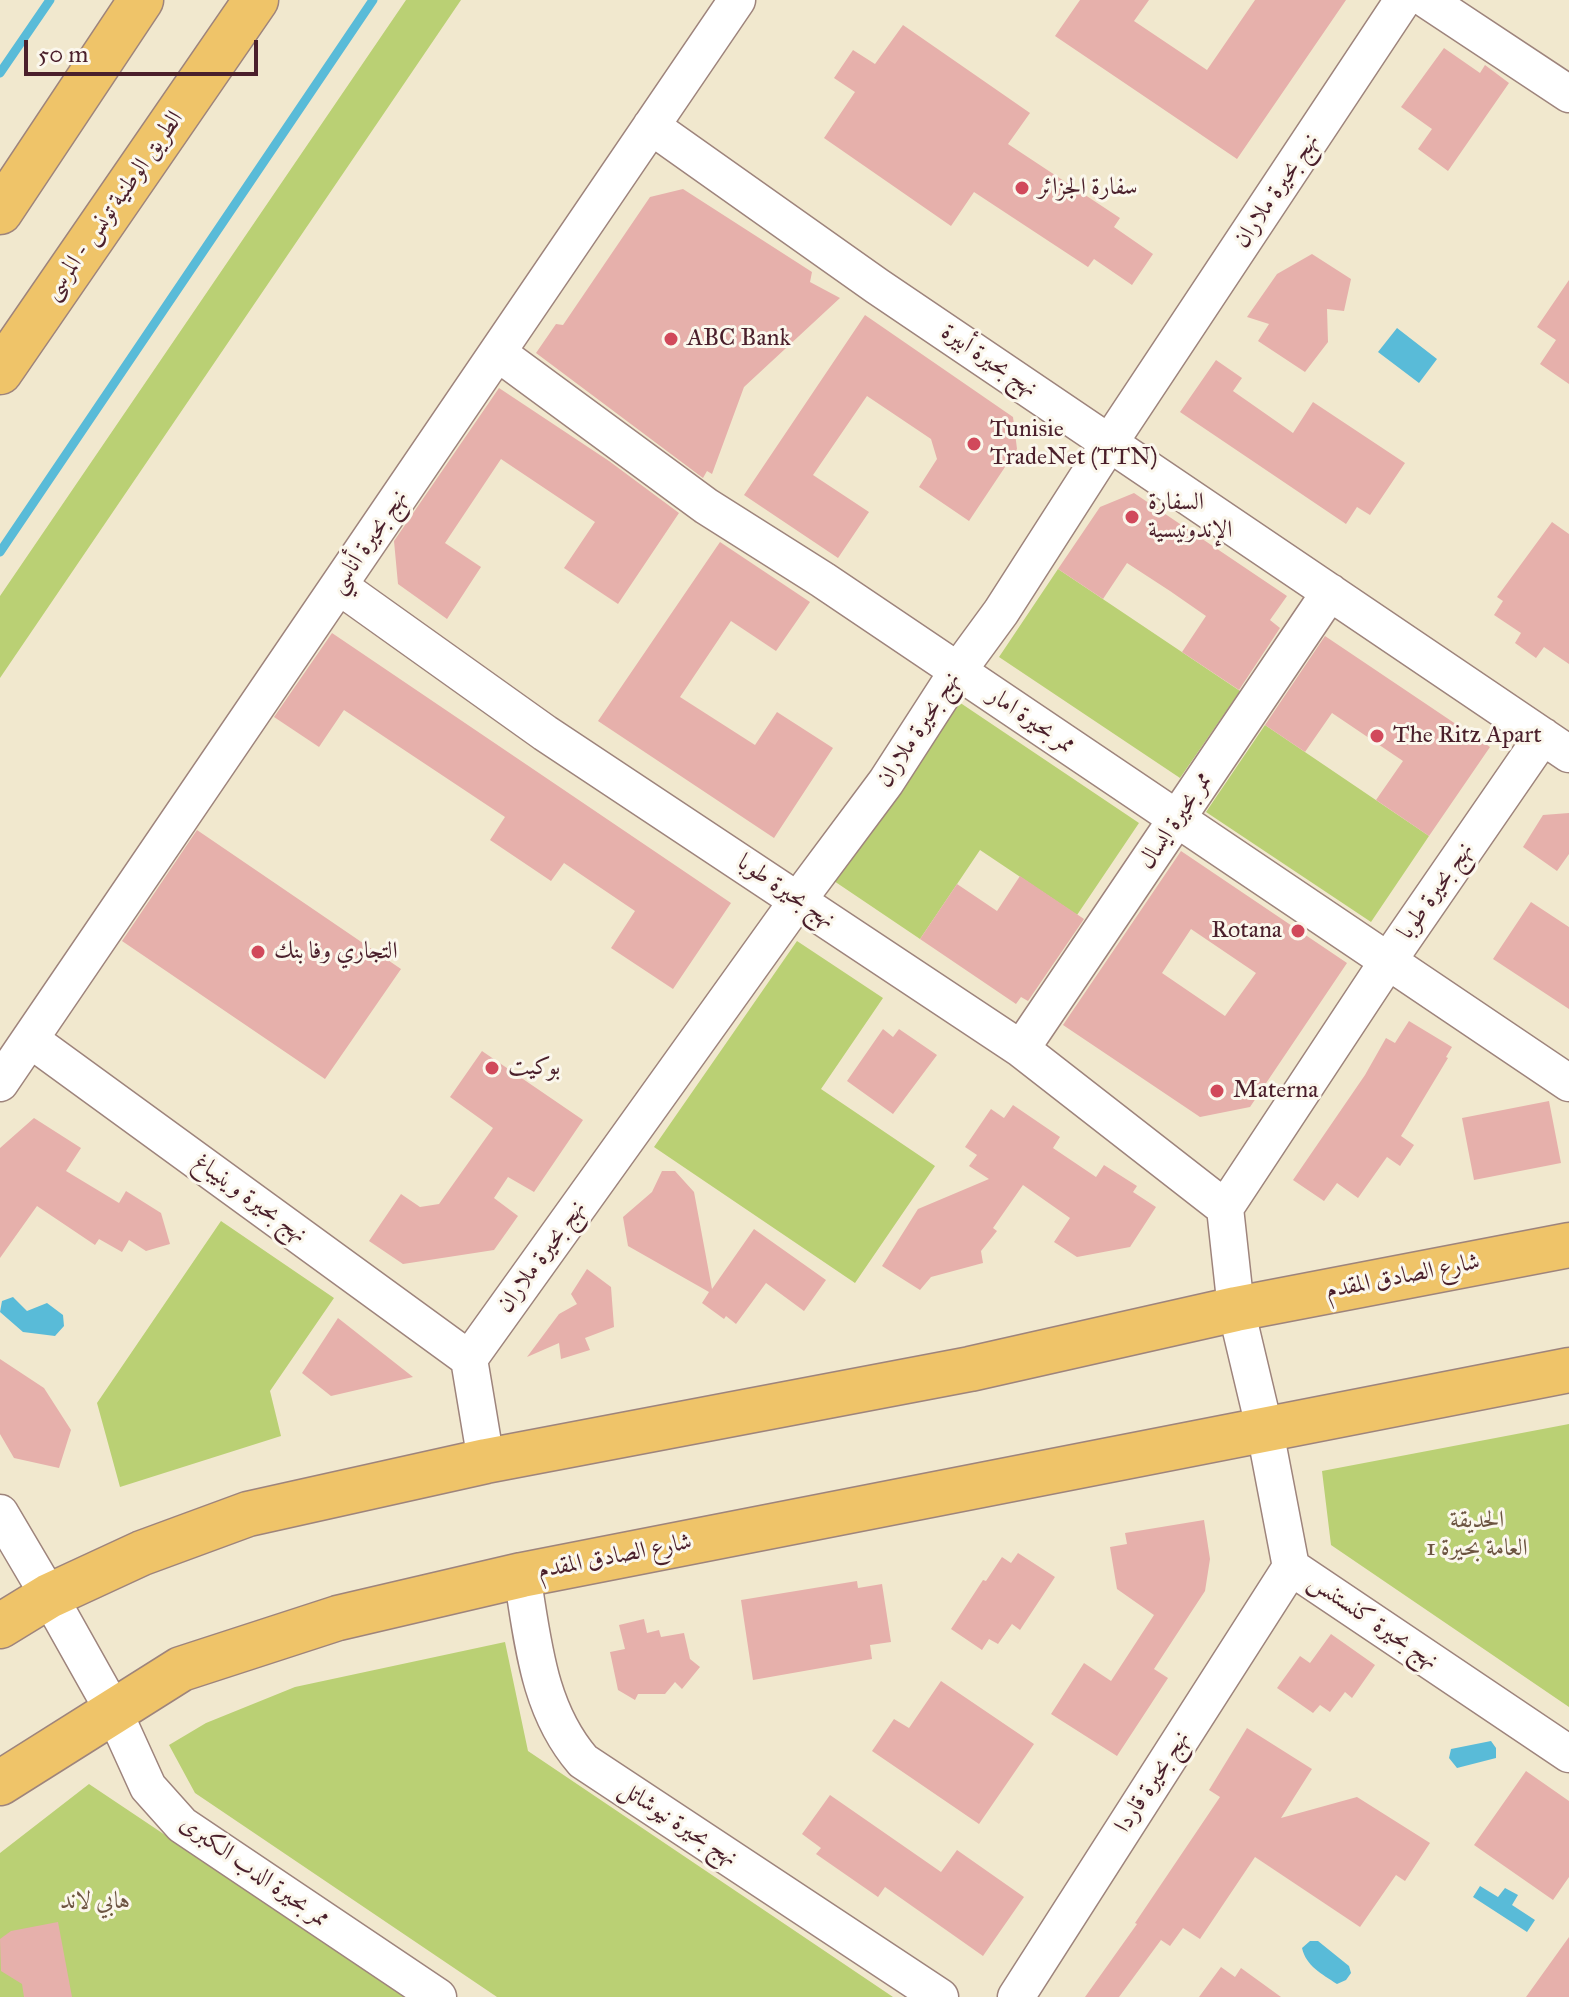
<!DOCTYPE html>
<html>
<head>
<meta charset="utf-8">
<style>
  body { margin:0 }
  #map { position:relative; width:1569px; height:1997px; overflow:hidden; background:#f1e8ce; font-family:"IM FELL Great Primer",serif }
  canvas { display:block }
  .scale { position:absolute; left:24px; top:40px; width:234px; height:36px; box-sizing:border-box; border:4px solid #4a1f2b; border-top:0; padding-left:10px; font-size:24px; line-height:28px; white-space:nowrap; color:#4a1f2b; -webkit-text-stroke:6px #fbf7ec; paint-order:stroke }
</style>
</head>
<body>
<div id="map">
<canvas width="1569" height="1997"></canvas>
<div class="scale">50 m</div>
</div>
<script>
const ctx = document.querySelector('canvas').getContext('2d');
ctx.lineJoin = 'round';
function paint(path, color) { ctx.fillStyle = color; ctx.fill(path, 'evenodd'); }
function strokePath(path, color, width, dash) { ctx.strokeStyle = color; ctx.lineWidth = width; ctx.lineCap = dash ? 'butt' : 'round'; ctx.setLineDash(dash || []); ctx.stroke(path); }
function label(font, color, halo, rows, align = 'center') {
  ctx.font = font + ' "IM FELL Great Primer",Amiri,serif'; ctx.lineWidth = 6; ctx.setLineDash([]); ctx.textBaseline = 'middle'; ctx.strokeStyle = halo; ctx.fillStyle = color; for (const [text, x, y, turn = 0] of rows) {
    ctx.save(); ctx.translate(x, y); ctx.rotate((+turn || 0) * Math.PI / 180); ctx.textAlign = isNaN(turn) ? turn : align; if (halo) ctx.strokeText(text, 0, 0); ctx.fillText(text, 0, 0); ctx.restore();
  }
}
paint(new Path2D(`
  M406,0H461L0,678V596Z
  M1058,569L1240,691L1180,778L999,657Z
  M956,700L1139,823L1077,915L980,850L920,939L834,881Z
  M1265,725L1429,836L1371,922L1206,812Z
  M797,941L883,998L821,1089L935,1166L855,1283L654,1147Z
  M221,1221L334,1298L270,1391L281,1436L120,1487L97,1403Z
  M1569,1424V1707L1331,1545L1322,1471Z
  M505,1642L528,1751L893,1997H497L195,1793L169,1745L206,1723L295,1687Z
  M89,1784L407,1997H0V1853Z`), '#bad074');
paint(new Path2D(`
  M1397,328L1437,359L1419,383L1378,352Z
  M13,1297L27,1311L47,1303L63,1315L64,1326L55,1336L23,1332L0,1312L2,1301Z
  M1491,1741L1496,1748V1758L1457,1768L1449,1758L1451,1749Z
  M1480,1886L1498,1897L1505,1888L1518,1895L1512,1905L1535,1920L1527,1932L1473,1897Z
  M1310,1941H1318L1349,1966L1351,1973L1346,1980L1337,1984C1322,1974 1306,1966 1302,1948Z`), '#59bbd8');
strokePath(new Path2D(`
  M0,73L50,0
  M0,552L373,0`), '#59bbd8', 9);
paint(new Path2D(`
  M1080,0H1149L1134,21L1207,70L1255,0H1346L1237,159L1055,36Z
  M903,25L1030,113L1008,144L1120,218L1114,227L1153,254L1132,285L1094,259L1088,267L974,192L951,226L824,138L855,92L834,78L853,50L875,64Z
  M1444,48L1480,73L1485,65L1509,83L1448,171L1418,149L1432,129L1401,107Z
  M683,189L812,272L810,282L840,298L744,387L712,474L707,471L703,478L536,353L556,324L563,325L650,197Z
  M1312,254L1351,279L1344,311L1327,309L1328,342L1305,372L1258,341L1269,324L1247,317L1277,274Z
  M1569,280V384L1540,364L1556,340L1537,327Z
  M865,315L1013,417L1017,449L969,521L919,487L937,459L931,439L867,396L813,475L869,512L838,558L744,495Z
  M1216,360L1242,378L1233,391L1293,433L1313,402L1405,463L1370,515L1357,507L1346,524L1180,412Z
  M499,388L609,461L679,513L618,604L564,568L595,522L501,459L445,543L481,567L447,619L398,584L394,541Z
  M1134,493L1287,596L1270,620L1280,628L1239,690L1182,652L1206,616L1170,591L1127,563L1103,599L1058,569L1100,507Z
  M1552,522L1569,534V664L1544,647L1536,658L1515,643L1521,633L1494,615L1503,601L1497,597Z
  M720,542L810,602L776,651L731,621L680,697L755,745L777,712L833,748L774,838L598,721Z
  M332,633L731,903L673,989L611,948L635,911L564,863L551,881L490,840L505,817L344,710L319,747L274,717Z
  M1325,636L1490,747L1429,836L1376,800L1403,761L1332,713L1305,752L1265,725Z
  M1569,813V854L1557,871L1523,847L1543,815Z
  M197,830L401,969L325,1079L122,941Z
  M1181,851L1347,963L1250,1107L1200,1117L1063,1025ZM1191,929L1256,973L1225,1016L1162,973Z
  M1020,876L1084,919L1028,1001L1021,997L1016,1004L920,939L957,884L997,911Z
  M1531,902L1569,927V1009L1493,959Z
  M1409,1021L1452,1047L1446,1057L1448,1058L1401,1136L1414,1145L1400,1166L1387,1157L1358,1198L1337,1183L1324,1201L1293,1180L1365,1075L1386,1038L1395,1043Z
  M883,1029L893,1037L899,1029L937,1055L893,1114L847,1081Z
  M482,1051L583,1120L534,1192L508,1177L494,1198L518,1216L494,1250L403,1264L369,1241L401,1194L420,1207L439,1204L493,1128L450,1097Z
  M1549,1101L1561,1163L1474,1180L1462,1118Z
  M1013,1105L1060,1137L1053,1148L1096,1177L1104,1165L1137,1186L1133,1192L1156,1207L1130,1247L1077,1257L1054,1242L1070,1218L1023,1185L993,1228L997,1231L981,1251L983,1263L931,1277L920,1290L882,1266L918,1209L989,1179L969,1166L977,1155L965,1147L991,1109L1004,1118Z
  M34,1118L81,1148L66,1171L119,1203L126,1191L161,1213L170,1244L146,1251L129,1240L122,1252L99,1239L95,1245L37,1206L0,1258V1148Z
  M662,1171H675L694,1192L712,1289L754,1229L826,1280L804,1311L766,1283L736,1324L726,1316L724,1319L702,1303L709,1292L628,1246L623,1217L652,1192Z
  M587,1269L611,1287L614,1327L585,1338L590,1350L561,1359L559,1343L527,1357L559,1314L577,1304L571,1294Z
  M338,1318L413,1377L331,1396L302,1373Z
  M0,1359L44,1388L71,1430L59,1468L14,1458L0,1434Z
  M1204,1520L1210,1559L1205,1591L1154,1669L1168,1678L1117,1756L1051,1714L1084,1663L1111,1681L1154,1615L1117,1589L1110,1547L1127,1544L1125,1533Z
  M1018,1553L1055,1577L1020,1630L1012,1624L998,1644L989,1639L982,1650L951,1629L983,1580L986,1581L1002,1557L1011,1563Z
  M857,1581L858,1588L882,1584L891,1642L870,1645L872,1659L753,1680L741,1600Z
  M644,1619L647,1633L659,1630L661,1637L684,1633L690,1659L700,1667L682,1689L675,1682L665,1694H638L635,1700L618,1690L610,1652L625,1649L619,1625Z
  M1331,1634L1375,1665L1352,1698L1345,1692L1330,1712L1320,1705L1313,1713L1277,1688L1300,1656L1310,1663Z
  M941,1681L1034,1744L979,1824L872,1751L894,1719L909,1728Z
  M1247,1728L1312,1769L1281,1818L1357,1797L1430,1843L1405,1881L1396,1875L1360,1927L1255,1857L1200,1939L1183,1928L1170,1946L1161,1940L1119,1997H1085L1137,1924L1135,1923L1220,1797L1209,1790Z
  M1526,1771L1569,1801V1877L1553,1900L1474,1845Z
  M830,1795L941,1872L957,1850L1024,1897L983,1956L885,1887L878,1897L816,1854L821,1848L802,1834Z
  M58,1922L72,1997H24L22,1984L1,1971L0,1939L11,1931Z
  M1569,1937V1997H1526Z
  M1221,1967L1235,1977L1241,1968L1281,1997H1199Z`), '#e6b0ab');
const minor = new Path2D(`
  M1427,0L1569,94
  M651,126L877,286L1569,754
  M498,353L706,506L823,580L1569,1083
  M339,586L545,733L1021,1049L1225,1208L1388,961L1543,736
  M31,1040L469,1359
  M1021,1049L1330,592
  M0,1083L737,0
  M1225,1208L1236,1309L1265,1431L1291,1567L1569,1754
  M486,1461L469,1359L798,900L886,782L957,672L1001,612L1110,442L1403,0
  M0,1513L49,1596L113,1710L148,1787L182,1825L438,1997
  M522,1575C533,1641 538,1709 583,1761L940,1997
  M1016,1997L1291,1567`);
const major = new Path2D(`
  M0,1626L49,1596L142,1553L248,1514L486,1461L970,1369L1236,1309L1569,1245
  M0,1783L181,1669L338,1618L522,1575L1569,1370`);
const highway = new Path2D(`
  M0,212L141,0
  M0,372L256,0`);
strokePath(minor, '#9e847c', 39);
strokePath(major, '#9e847c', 47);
strokePath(highway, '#9e847c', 47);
strokePath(minor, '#fff', 36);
strokePath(major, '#efc469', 44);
strokePath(highway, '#efc469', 44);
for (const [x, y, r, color] of [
  [1022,188,8,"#d1495b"],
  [671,339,8,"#d1495b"],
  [974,444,8,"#d1495b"],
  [1132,517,8,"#d1495b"],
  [1377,736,8,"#d1495b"],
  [1298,931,8,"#d1495b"],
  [258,952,8,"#d1495b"],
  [492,1068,8,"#d1495b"],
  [1217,1091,8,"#d1495b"]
]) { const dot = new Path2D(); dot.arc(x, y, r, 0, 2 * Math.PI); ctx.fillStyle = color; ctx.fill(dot); strokePath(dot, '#fbf7ec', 3); }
label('24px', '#4a1f2b', '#fbf7ec', [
  ["سفارة الجزائر",1038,188],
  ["ABC Bank",687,339],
  ["Tunisie",990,430],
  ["TradeNet (TTN)",990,458],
  ["السفارة",1148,503],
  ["الإندونيسية",1148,531],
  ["The Ritz Apart",1393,736],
  ["Rotana",1282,931,"right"],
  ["التجاري وفا بنك",274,952],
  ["بوكيت",508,1068],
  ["Materna",1233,1091]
], 'left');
label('24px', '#4a1f2b', '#fbf7ec', [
  ["نهج بحيرة ملاران",1277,191,-56],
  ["الطريق الوطنية تونس - المرسى",114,206,-55],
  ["نهج بحيرة أبيرة",989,361,34],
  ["نهج بحيرة أناسي",369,542,-56],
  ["ممر بحيرة امار",1031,721,34],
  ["نهج بحيرة ملاران",919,730,-57],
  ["ممر بحيرة ايسال",1176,821,-56],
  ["نهج بحيرة طوبا",1436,891,-55],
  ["نهج بحيرة طوبا",786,892,34],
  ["نهج بحيرة وينيباغ",250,1199,36],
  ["نهج بحيرة ملاران",542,1257,-54],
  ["شارع الصادق المقدم",1403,1277,-11],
  ["شارع الصادق المقدم",615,1557,-11],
  ["نهج بحيرة كنستنس",1373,1622,34],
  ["نهج بحيرة قاردا",1153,1782,-57],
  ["نهج بحيرة نيوشاتل",678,1824,33],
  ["ممر بحيرة الدب الكبرى",254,1872,35]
]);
label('24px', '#6c5441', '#fbf7ec', [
  ["الحديقة",1477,1521],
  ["العامة بحيرة 1",1477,1549],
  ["هابي لاند",95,1902]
]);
</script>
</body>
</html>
